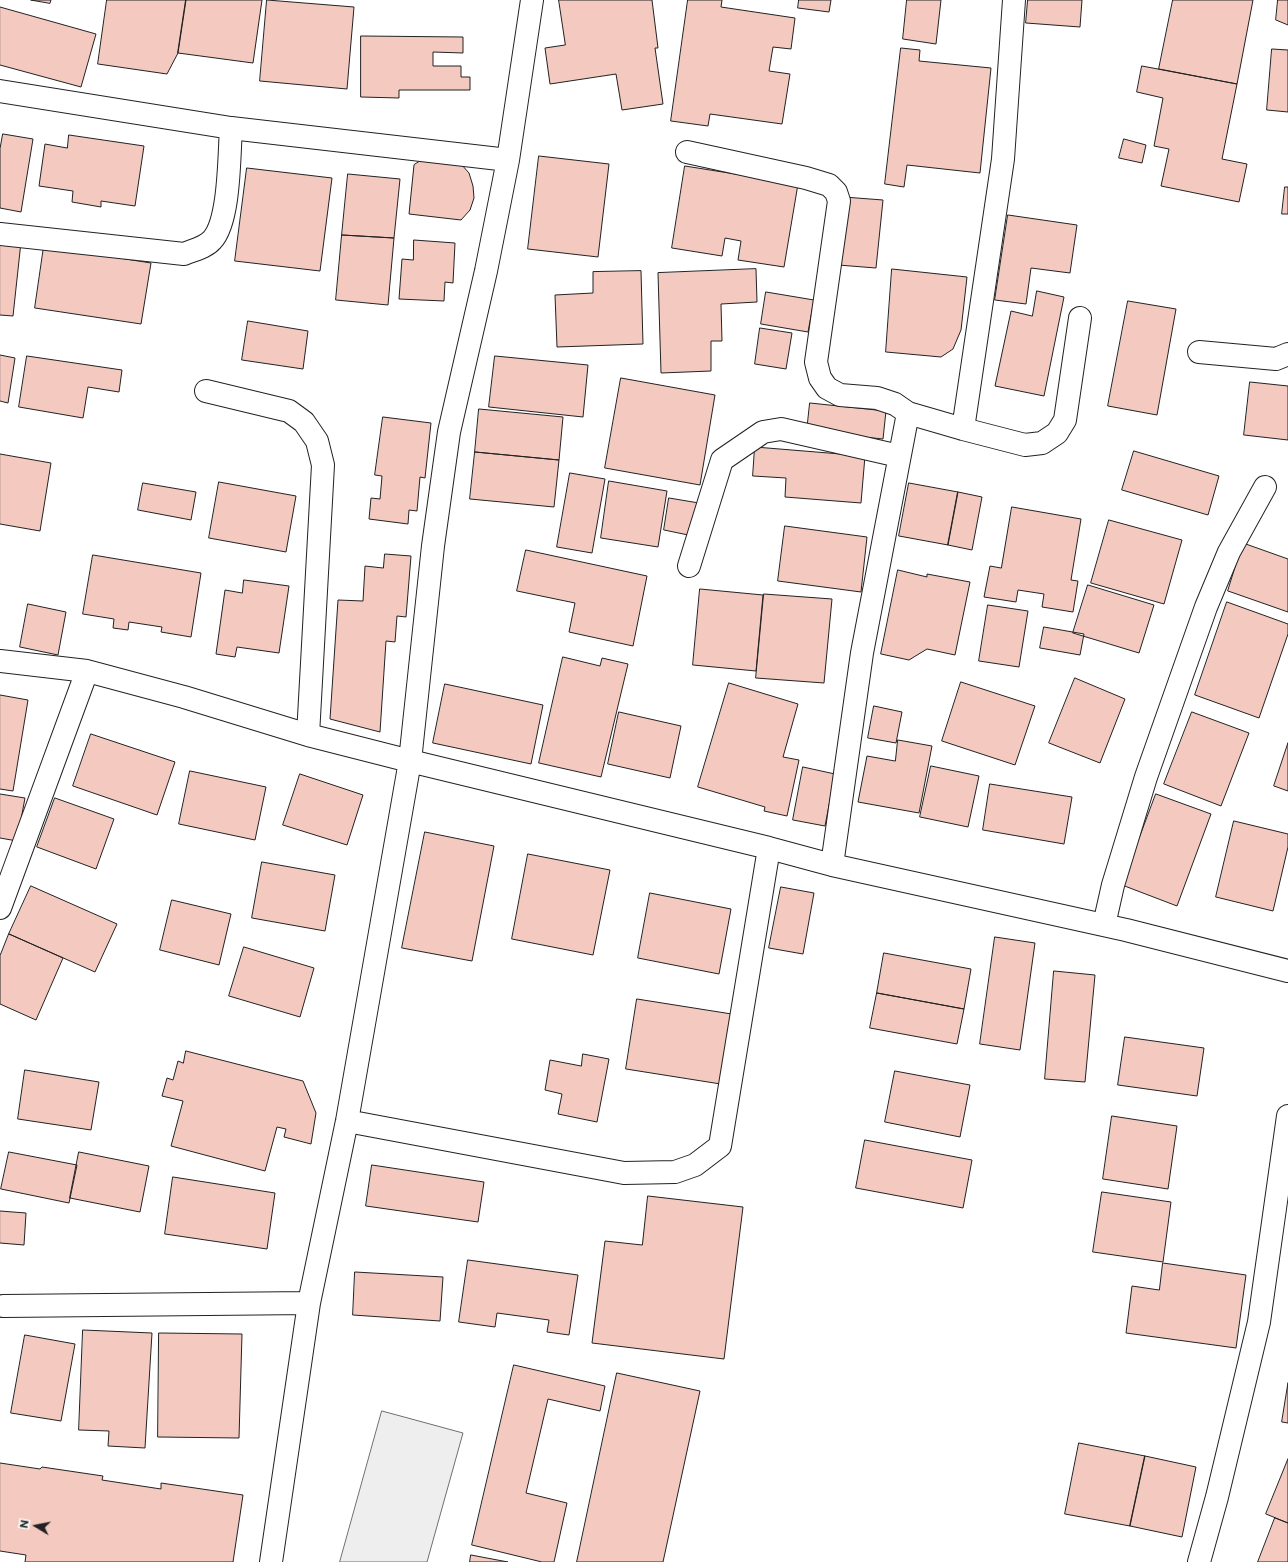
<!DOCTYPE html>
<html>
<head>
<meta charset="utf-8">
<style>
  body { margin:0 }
  #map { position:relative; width:1288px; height:1562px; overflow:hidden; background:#fff; font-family:Commissioner,sans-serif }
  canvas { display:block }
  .north { position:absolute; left:16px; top:1506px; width:40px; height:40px; -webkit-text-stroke:3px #fff; paint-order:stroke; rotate:280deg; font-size:11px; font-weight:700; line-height:16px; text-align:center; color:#222 }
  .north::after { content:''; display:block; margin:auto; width:14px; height:18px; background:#222; clip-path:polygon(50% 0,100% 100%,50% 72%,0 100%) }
</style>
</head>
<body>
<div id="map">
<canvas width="1288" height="1562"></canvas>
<div class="north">N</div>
</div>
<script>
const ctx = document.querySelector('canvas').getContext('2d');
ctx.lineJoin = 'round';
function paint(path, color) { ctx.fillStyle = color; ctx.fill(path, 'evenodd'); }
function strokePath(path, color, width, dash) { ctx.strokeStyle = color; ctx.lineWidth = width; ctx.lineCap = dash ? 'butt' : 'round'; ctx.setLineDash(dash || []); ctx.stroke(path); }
const green = new Path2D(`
  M382,1411L463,1433L427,1562H340Z`);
paint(green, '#eee');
strokePath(green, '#6f6f6f', 1);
const building = new Path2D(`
  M31,0H51L50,3Z
  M107,0H186L178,53L167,74L98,64Z
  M186,0H262L253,63L178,53Z
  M267,0L354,7L347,89L260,81Z
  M559,0H652L658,48H655L663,104L622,110L616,74L550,84L545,48L565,45Z
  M688,0H722L721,7L795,18L791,49L773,47L769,71L790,74L782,124L710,114L708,126L671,121Z
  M799,0H831L829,12L798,8Z
  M907,0H941L936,44L903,39Z
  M1028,0H1082L1080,27L1026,23Z
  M1173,0H1253L1237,84L1159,69Z
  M1278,0H1288V25L1276,20Z
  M0,7L96,34L81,87L0,65Z
  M361,36L463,37V53L433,52V66H461V77H470V90H399V98L361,97Z
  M901,48L920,50L919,61L991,68L980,173L907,165L904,187L885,184Z
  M1272,49L1288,50V112L1267,110Z
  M1142,66L1237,84L1222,159L1247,164L1239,202L1161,186L1169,149L1154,146L1163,98L1137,92Z
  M3,134L33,139L21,212L0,208V149Z
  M69,135L144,146L135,206L101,201V207L72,202L73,191L39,186L45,144L67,148Z
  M1124,139L1146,145L1142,163L1119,158Z
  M539,156L609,164L598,257L528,249Z
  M425,158L461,164L469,173L473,186L474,198L470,210L461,220L409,214L414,165Z
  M685,166L798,184L784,267L738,260L741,241L725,238L722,256L672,248Z
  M247,168L332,178L320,271L235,261Z
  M348,174L400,179L394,238L342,235Z
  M1285,187H1288V214H1282Z
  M844,197L883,200L876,268L838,265Z
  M1008,215L1077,225L1070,273L1031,268L1026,304L995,300Z
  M342,235L394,238L388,305L336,300Z
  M0,240L21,242L13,316L0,315Z
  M414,240L455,243L453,283L445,282L444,301L399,299L402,259L413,260Z
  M44,246L151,263L141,324L35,308Z
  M756,269L757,302L721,304L722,341H711V371L661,373L658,273Z
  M892,269L967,277L961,330L953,349L941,357L886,352Z
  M641,271L643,344L557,347L555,295L593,293V272Z
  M1037,291L1064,297L1044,396L995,386L1011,311L1032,316Z
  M766,292L814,300L808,332L761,324Z
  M1128,301L1176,309L1157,415L1108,406Z
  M248,321L308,331L303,369L242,360Z
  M760,328L792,333L786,369L755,364Z
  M0,355L15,358L8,403L0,401Z
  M27,356L122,370L119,392L88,387L83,418L19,407Z
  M495,356L588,365L583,417L489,407Z
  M621,378L715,395L700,485L605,468Z
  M1250,382L1288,386V440L1244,435Z
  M810,403L886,411L883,439L807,431Z
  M479,409L563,417L559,460L475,452Z
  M383,417L431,423L425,478L420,477L417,511L409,510L408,524L369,519L371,498L380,499L382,476L375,475Z
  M755,447L865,456L861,503L785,497L786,478L753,476Z
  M1134,451L1219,476L1208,515L1122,490Z
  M475,452L559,460L554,507L470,499Z
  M0,454L51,463L40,531L0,524Z
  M570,473L605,479L592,553L557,547Z
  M609,481L667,491L658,547L601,538Z
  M219,482L296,496L286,552L209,538Z
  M143,483L196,492L191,520L138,510Z
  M909,483L958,492L948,545L899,536Z
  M958,492L982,497L972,550L948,545Z
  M669,498L699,503L693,536L664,530Z
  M1012,507L1081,519L1071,580L1078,581L1073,612L1042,607L1044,594L1018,590L1016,602L984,597L990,566L1001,568Z
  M1109,520L1182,540L1164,604L1091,583Z
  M785,526L867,537L861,592L778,581Z
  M1243,543L1288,559V612L1228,591Z
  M526,550L647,576L633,646L569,632L575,603L517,591Z
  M385,554L411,556L406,617L397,616L395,642L386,641L380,732L330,719L338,600L363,601L365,566L383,568Z
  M93,555L201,573L191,637L161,632L162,627L129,622L128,630L113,628L114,619L83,614Z
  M898,570L927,577V574L970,582L955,655L927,649L909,660L881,654Z
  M244,580L289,586L279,653L237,647L235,657L216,654L225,590L242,593Z
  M1088,585L1154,605L1139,653L1073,633Z
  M700,589L763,595L756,671L693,665Z
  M764,594L832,599L824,683L756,678Z
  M1227,602L1288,624V634L1259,718L1195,695Z
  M28,604L66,612L58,655L20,647Z
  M988,605L1028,611L1019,667L979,661Z
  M1044,627L1084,634L1080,655L1040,648Z
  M563,657L600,666L602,658L628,664L601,777L539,763Z
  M1075,678L1125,699L1100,763L1049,743Z
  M961,682L1035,706L1015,765L942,741Z
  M729,683L798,704L783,757L799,760L787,816L764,811L765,807L698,787Z
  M445,684L543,705L531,764L433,743Z
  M0,695L28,700L13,791L0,789Z
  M874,706L902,712L896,743L868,738Z
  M619,712L681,726L670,778L608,764Z
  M1192,712L1249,733L1221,806L1164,784Z
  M91,734L175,762L157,815L73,786Z
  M898,740L932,746L919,813L858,802L867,756L895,761Z
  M1288,743V791L1274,786Z
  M931,766L979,776L968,827L920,817Z
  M803,767L835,774L825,826L793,820Z
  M190,771L266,787L255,840L179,824Z
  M300,774L363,795L347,845L283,825Z
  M990,784L1072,797L1064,844L983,830Z
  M0,794L25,798L17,841L0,838Z
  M1156,794L1211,814L1177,906L1122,885Z
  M55,798L114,819L96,869L37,847Z
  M1234,821L1288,834V847L1273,911L1216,897Z
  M425,832L494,846L472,961L402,948Z
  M528,854L610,870L593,955L512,939Z
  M262,862L335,875L325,931L252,918Z
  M31,886L117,924L95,972L9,934Z
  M781,887L814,893L803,954L769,948Z
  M650,893L731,909L719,974L638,958Z
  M172,900L231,914L219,965L160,950Z
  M9,934L63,958L36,1020L0,1004V956Z
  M995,937L1035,943L1020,1050L980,1044Z
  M244,947L314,968L300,1017L229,996Z
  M884,953L971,969L964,1009L877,993Z
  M1054,971L1095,975L1085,1082L1045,1079Z
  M877,993L964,1009L957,1044L870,1028Z
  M637,999L738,1015L727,1085L626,1069Z
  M1125,1037L1204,1048L1197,1096L1118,1085Z
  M186,1051L303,1081L316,1113L311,1144L284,1137L286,1129L277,1127L265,1171L171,1146L183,1101L162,1096L167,1078L173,1080L178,1061L183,1063Z
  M583,1054L609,1059L597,1122L558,1114L562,1094L545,1090L550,1060L581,1066Z
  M25,1070L99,1082L91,1130L18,1119Z
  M895,1071L970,1085L960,1137L885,1122Z
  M1112,1116L1177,1126L1168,1189L1103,1179Z
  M865,1140L972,1160L963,1208L856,1188Z
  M9,1152L77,1165L69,1203L1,1189Z
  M79,1152L149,1166L140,1212L70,1198Z
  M372,1165L484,1182L478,1222L366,1206Z
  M173,1177L275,1193L267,1249L165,1234Z
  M1102,1192L1171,1202L1163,1262L1093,1252Z
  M648,1196L743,1207L724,1359L592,1343L605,1241L642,1245Z
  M0,1211L26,1213L24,1245L0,1243Z
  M468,1260L578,1275L569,1335L547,1332L549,1320L497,1313L495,1327L459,1322Z
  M1163,1263L1246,1275L1236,1348L1126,1333L1132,1286L1159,1290Z
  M355,1272L443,1277L440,1321L353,1315Z
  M83,1330L152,1333L145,1448L108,1446L109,1431L79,1430Z
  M159,1333L242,1334L239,1438L158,1437Z
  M25,1335L75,1344L61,1421L11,1413Z
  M514,1365L605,1386L600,1411L548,1399L526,1493L567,1503L554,1562H542L472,1545Z
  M617,1373L700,1391L663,1562H577Z
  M1288,1383V1423L1282,1422Z
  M1079,1443L1145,1456L1130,1526L1065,1514Z
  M1145,1456L1196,1467L1182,1537L1130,1526Z
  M1288,1459V1523L1266,1514Z
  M0,1463L40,1469L42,1467L103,1476L102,1480L161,1489V1483L243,1495L233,1562H25L26,1555L0,1551Z
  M1275,1518L1288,1523V1562H1258Z
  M471,1555L508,1562H470Z`);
paint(building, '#f3c9c0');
strokePath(building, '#222', 1);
const minor = new Path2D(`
  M0,91L231,128L508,160
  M687,152L806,178L829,185L836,192L839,201L816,362L820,378L827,388L840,395L877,398L895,404L908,413L963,429L1025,445L1042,443L1057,433L1065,420L1080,318
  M0,234L184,254C193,250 205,248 212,240C230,221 229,155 231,128
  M1199,352L1276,359L1288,354
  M206,391L289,411L304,422L317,441L323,465L308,735
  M963,429L1003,159L1014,0
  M689,566L722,460L763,432L781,429L899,456
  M0,661L87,671L184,697L308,735L410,761L769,848L832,865L1126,930L1288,971
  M832,865L862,653L908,413
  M0,908L87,671
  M1104,925L1113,885L1146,777L1206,607L1229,552L1265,487
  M347,1121L624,1173L675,1172L695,1165L720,1146L769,848
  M3,1306L309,1303
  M271,1562L309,1303L347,1121L410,761L433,546L449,432L486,271L508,160L532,0
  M1199,1562L1217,1497L1259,1322L1288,1116`);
strokePath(minor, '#222', 24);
strokePath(minor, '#fff', 22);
</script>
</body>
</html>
